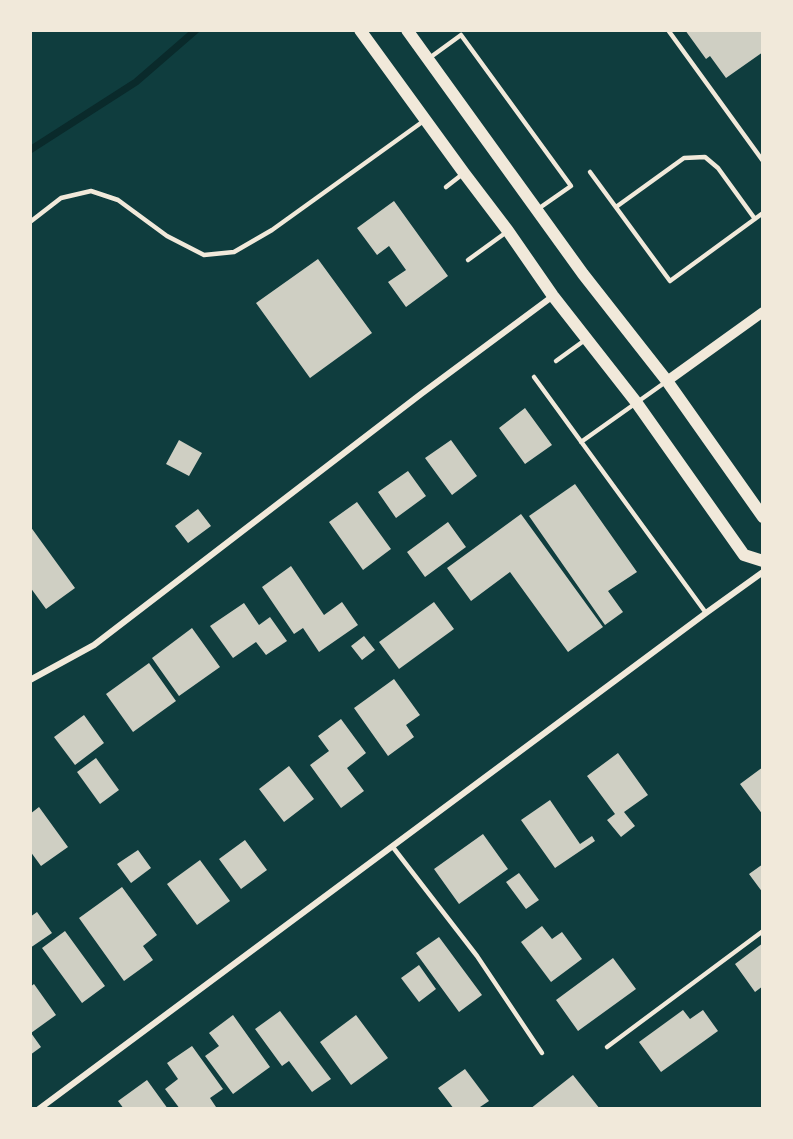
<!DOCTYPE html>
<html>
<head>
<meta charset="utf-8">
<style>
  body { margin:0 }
  #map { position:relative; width:793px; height:1139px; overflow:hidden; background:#0f3d3e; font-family:"Exo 2",sans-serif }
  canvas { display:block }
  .frame { position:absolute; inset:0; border:32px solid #f1e9da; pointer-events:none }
</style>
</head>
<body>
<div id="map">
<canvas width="793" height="1139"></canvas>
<div class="frame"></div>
</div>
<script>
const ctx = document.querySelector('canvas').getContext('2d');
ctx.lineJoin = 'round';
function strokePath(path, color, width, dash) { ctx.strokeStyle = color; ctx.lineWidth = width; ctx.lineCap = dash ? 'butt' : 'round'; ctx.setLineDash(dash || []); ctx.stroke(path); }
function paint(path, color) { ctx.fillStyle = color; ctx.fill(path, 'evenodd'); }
strokePath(new Path2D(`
  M30,150L136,82L196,30`), '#0a2a2b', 7);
paint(new Path2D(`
  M685,30H763V52L726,78L710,56L706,59Z
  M394,201L448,276L406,307L388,282L406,270L389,246L377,255L357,228Z
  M318,259L372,333L310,378L256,303Z
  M525,408L552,445L525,464L499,428Z
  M179,440L202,453L189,476L166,464Z
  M451,440L477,476L452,495L425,458Z
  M408,471L426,496L396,518L378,492Z
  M575,484L637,572L608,591L623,612L605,625L529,516Z
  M357,502L391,549L363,570L329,522Z
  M198,509L211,526L188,543L175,526Z
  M521,514L603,627L568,652L510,572L471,601L447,568Z
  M448,522L466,547L425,577L407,552Z
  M30,526L75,588L46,609L30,587Z
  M291,566L324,615L342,602L358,625L319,652L303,628L294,634L262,587Z
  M434,602L454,629L399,669L379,642Z
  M244,603L259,625L270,617L287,641L266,655L256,642L233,658L210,626Z
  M192,628L220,667L179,696L152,658Z
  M364,636L375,650L362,660L351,646Z
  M149,663L176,701L133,732L106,694Z
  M394,679L420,715L406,725L414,737L388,756L354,708Z
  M84,715L104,743L75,765L54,737Z
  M341,719L366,753L347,768L364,791L341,808L310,765L329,751L318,736Z
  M618,753L648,795L624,812L635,826L621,837L607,820L615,814L587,776Z
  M96,758L119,790L100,804L77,772Z
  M289,766L314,799L284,822L259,789Z
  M763,767V815L740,784Z
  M550,800L580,844L592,836L595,841L555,868L521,820Z
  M39,807L68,847L41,866L30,851V814Z
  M483,834L508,869L459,904L434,869Z
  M245,840L267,870L241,889L219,859Z
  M138,850L151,868L131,883L117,864Z
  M200,860L230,901L197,925L167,884Z
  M763,864V893L749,874Z
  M519,873L539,900L526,909L506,882Z
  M122,887L157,935L143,946L153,960L124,981L79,918Z
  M37,912L52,933L30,948V917Z
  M542,926L552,939L562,932L582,959L551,982L521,942Z
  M65,931L105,986L82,1003L42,948Z
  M439,937L482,995L459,1012L416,953Z
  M763,943V986L755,992L735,964Z
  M613,958L636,989L578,1031L556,1000Z
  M419,965L436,989L419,1002L401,978Z
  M34,984L56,1015L31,1033L41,1047L30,1055V987Z
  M683,1010L690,1019L703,1010L718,1031L661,1072L639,1042Z
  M280,1011L331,1079L312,1092L289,1061L282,1066L255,1029Z
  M233,1015L270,1067L233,1094L205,1056L219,1046L209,1033Z
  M356,1015L388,1058L351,1085L320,1042Z
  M192,1046L223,1089L210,1098L216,1107L213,1109H180L165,1089L178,1079L167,1063Z
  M465,1069L489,1101L477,1109H454L438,1088Z
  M573,1075L600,1109H530Z
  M147,1080L168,1109H124L118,1101Z`), '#cfcfc3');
strokePath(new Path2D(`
  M668,30L763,161
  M428,59L461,35L571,186L538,209
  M590,172L670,281L763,213
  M446,187L464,173
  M616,207L684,158L705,157L718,168L755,219
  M30,222L61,198L91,191L118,200L167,236L204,255L234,252L272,230L425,120
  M468,260L508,231
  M556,361L585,340
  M534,377L706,613
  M581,442L667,381
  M392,846L477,956L542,1053
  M607,1047L763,931`), '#f1e9da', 4.5);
strokePath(new Path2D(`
  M30,680L94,645L421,394L553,296
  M39,1109L706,613L763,572`), '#f1e9da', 6);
strokePath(new Path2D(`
  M667,381L763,312`), '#f1e9da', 10);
strokePath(new Path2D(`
  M360,30L464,173L508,231L553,296L636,402L744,555L763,561
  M407,30L583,274L667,381L763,517`), '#f1e9da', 12);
</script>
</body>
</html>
